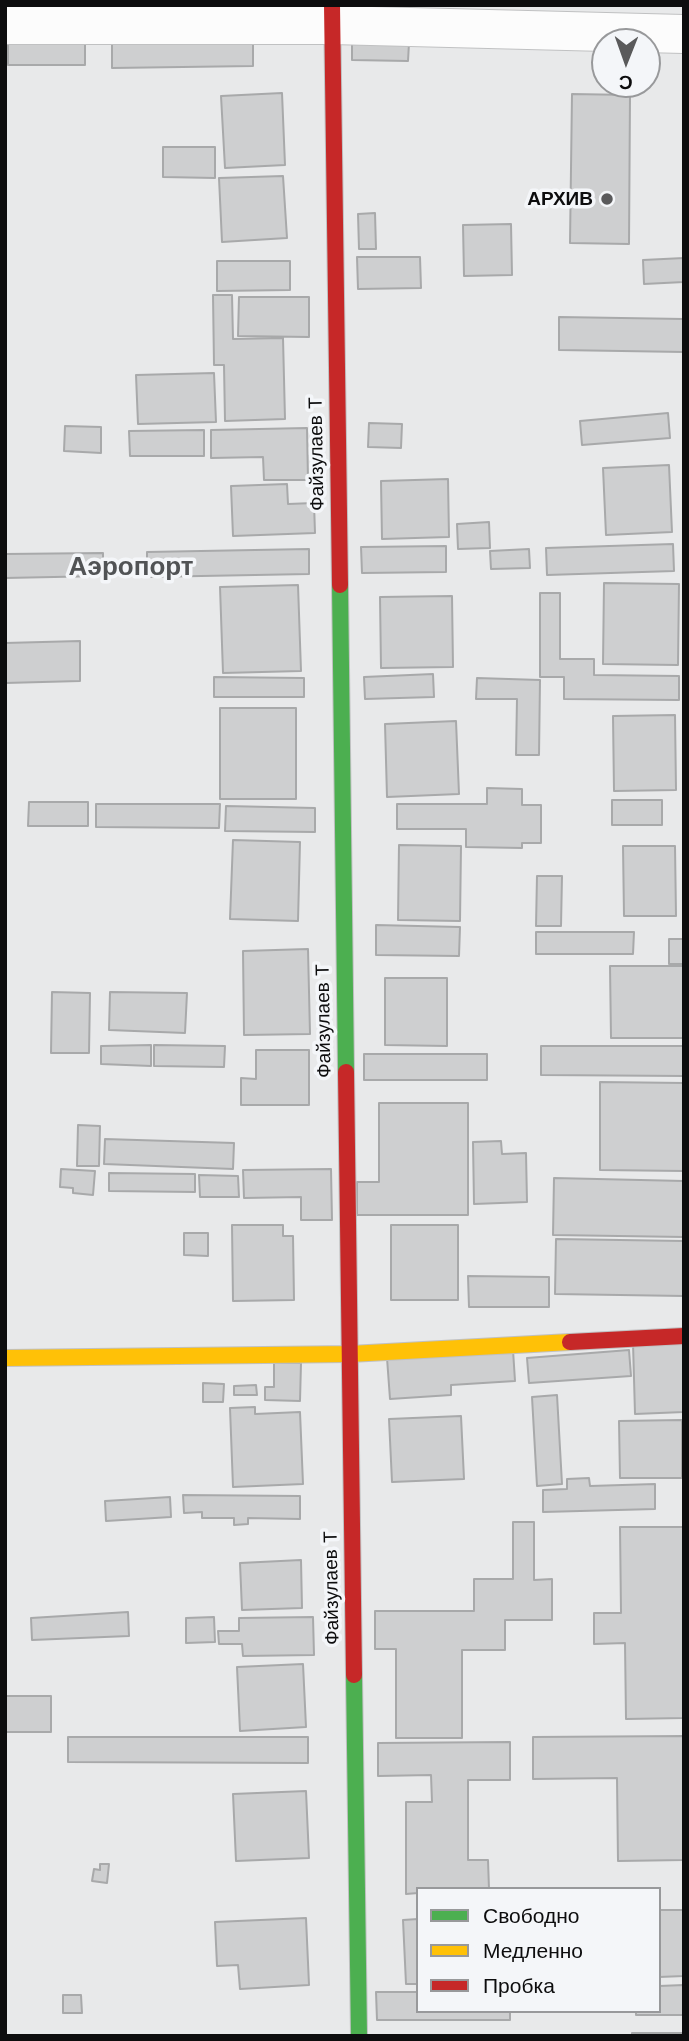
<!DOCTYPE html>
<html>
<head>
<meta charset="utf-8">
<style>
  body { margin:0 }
  #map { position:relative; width:689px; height:2041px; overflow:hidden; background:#e8e9ea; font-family:"Work Sans",sans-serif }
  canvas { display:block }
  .frame { position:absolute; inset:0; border:7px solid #0d0d0e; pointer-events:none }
  .legend { position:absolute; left:416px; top:1887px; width:245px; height:126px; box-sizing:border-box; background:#f4f6f9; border:2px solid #98999b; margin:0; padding:9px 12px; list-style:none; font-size:21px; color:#0d0d0e }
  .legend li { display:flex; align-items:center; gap:14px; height:35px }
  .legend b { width:35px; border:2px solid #98999b }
  .north { position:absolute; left:591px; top:28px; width:70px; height:70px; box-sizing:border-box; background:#f4f6f9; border:2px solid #98999b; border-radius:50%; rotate:181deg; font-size:19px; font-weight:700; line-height:28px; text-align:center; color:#0d0d0e }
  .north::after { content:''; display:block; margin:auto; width:24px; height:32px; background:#5a5a5b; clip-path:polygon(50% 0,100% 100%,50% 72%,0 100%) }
</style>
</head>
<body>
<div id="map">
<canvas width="689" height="2041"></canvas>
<div class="frame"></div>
<ul class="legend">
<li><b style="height:9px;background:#4caf50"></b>Свободно</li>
<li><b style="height:9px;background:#ffc107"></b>Медленно</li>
<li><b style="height:9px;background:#c62828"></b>Пробка</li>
</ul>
<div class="north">С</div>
</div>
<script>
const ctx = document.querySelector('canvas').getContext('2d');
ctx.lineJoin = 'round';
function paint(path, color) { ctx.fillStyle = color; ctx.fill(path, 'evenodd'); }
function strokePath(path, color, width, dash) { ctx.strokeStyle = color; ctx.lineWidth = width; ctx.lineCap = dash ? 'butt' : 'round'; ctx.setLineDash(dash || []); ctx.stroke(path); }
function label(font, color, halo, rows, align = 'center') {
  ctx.font = font + ' "Work Sans",sans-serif'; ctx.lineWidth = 7; ctx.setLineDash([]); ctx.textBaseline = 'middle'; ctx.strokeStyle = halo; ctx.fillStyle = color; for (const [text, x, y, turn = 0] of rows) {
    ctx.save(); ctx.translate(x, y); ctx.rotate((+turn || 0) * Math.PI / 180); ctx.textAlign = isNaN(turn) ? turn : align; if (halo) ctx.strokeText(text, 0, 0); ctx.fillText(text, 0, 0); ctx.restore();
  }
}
const building = new Path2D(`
  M8,39L85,40V65H8Z
  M253,42V66L112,68V44Z
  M352,42L409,43L408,61L352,60Z
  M282,93L285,165L225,168L221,96Z
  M572,94L630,95L629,244L570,243Z
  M163,147H215V178L163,177Z
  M283,176L287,238L222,242L219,178Z
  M375,213L376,249H359L358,214Z
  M511,224L512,275L464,276L463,225Z
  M357,257H420L421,288L358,289Z
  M684,258V282L644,284L643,260Z
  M217,261H290V290L217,291Z
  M213,295H232L233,339L283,338L285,419L225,421L224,365H214Z
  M239,297H309V337L238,336Z
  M559,317L684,319V352L559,350Z
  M214,373L216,422L138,424L136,375Z
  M668,413L670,438L582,445L580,421Z
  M369,423L402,424L401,448L368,447Z
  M65,426L101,427V453L64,451Z
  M307,428L308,480H264L263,457L211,458V430Z
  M204,430V456H130L129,431Z
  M669,465L672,532L606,535L603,468Z
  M448,479L449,537L382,539L381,481Z
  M287,484L288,504L314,503L315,533L233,536L231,486Z
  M489,522L490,548L458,549L457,524Z
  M673,544L674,571L547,575L546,548Z
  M446,546V572L362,573L361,547Z
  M309,549V574L147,577V552Z
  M529,549L530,568L491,569L490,551Z
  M103,553V576L5,578V554Z
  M604,583L679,584L678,665L603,664Z
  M298,585L301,671L223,673L220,587Z
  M540,593H560V659H594V675L679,676V700L564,699V677H540Z
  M452,596L453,667L381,668L380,597Z
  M80,641V681L5,683V643Z
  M433,674L434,697L365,699L364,677Z
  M214,677L304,678V697H214Z
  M477,678L540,680L539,755H516L517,699H476Z
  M220,708H296V799H220Z
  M675,715L676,790L614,791L613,716Z
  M456,721L459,794L387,797L385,724Z
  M487,788L522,789V805H541V843H522V848L466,847V829H397V804H487Z
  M612,800H662V825H612Z
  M29,802H88V826H28Z
  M96,804H220L219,828L96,827Z
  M226,806L315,808V832L225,831Z
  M233,840L300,842L298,921L230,919Z
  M399,845L461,846L460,921L398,920Z
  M623,846H675L676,916H624Z
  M537,876H562L561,926H536Z
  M376,925L460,927L459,956L376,955Z
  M536,932H634L633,954H536Z
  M669,939H684V964H669Z
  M308,949L310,1034L244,1035L243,951Z
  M610,966H684V1038H611Z
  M385,978H447V1046L385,1045Z
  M52,992L90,993L89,1053H51Z
  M110,992L187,993L185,1033L109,1030Z
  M151,1045V1066L101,1064V1046Z
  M154,1045L225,1046L224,1067L154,1066Z
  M541,1046H684V1076L541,1075Z
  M256,1050H309V1105H241V1078L256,1079Z
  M364,1054H487V1080H364Z
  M600,1082L684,1083V1171L600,1170Z
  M379,1103H468V1215H357V1182H379Z
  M78,1125L100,1126L99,1166H77Z
  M105,1139L234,1143L233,1169L104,1164Z
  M501,1141L502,1154L526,1153L527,1202L474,1204L473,1142Z
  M61,1169L95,1171L93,1195L73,1193V1188L60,1187Z
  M331,1169L332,1220H301V1197L244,1198L243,1170Z
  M109,1173L195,1174V1192L109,1191Z
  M199,1175L238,1176L239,1197H200Z
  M554,1178L684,1181V1237L553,1235Z
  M232,1225H283V1236H293L294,1300L233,1301Z
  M391,1225H458V1300H391Z
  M184,1233H208V1256L184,1255Z
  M556,1239L684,1241V1296L555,1294Z
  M468,1276L549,1277V1307H469Z
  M683,1341L684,1412L635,1414L633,1343Z
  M513,1350L515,1381L451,1385V1395L390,1399L387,1358Z
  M629,1350L631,1376L529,1383L527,1358Z
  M274,1363H301L300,1401L265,1400V1387H274Z
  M203,1383L224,1384L223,1402H203Z
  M256,1385L257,1395H234V1386Z
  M557,1395L562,1484L537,1486L532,1397Z
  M255,1407V1414L300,1412L303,1484L233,1487L230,1408Z
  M461,1416L464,1479L392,1482L389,1419Z
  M682,1420V1478H620L619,1421Z
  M589,1478L590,1486L655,1484V1509L543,1512V1490L567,1489V1479Z
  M183,1495L300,1496V1519L248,1518V1524L234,1525V1518H202V1512L184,1513Z
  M170,1497L171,1517L106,1521L105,1501Z
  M513,1522H534V1580L552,1579V1620H505V1650H462V1738H396V1649H375V1611H474V1579H513Z
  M620,1527H684V1718L626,1719L625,1643L594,1644V1613H621Z
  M301,1560L302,1608L242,1610L240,1563Z
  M128,1612L129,1636L32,1640L31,1618Z
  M214,1617L215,1642L186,1643V1618Z
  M313,1617L314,1655L243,1656L242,1644H219L218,1631H239V1618Z
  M303,1664L306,1727L240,1731L237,1667Z
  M5,1696H51V1732H5Z
  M684,1736V1860L618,1861L617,1778L533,1779V1737Z
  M68,1737H308V1763L68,1762Z
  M510,1742V1780H468V1860H488L489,1889H418V1893L406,1894V1802H432L431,1775L378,1776V1743Z
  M306,1791L309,1858L236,1861L233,1794Z
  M100,1864H109L107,1883L92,1881L94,1869L100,1870Z
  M659,1910H684V1976L659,1977Z
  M306,1918L309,1985L240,1989L238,1965L217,1966L215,1922Z
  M418,1919V1984H406L403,1920Z
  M684,1985V2015H636V2011H659V1986Z
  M376,1992H418V2011H510V2020H377Z
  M63,1995H81L82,2013H63Z
  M632,2033H684V2036H632Z`);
paint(building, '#cecfd0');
strokePath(building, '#a8a9aa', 2);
const street = new Path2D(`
  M5,25H332L684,34`);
const fast = new Path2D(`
  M340,585L346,1072
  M354,1675L359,2036`);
const slow = new Path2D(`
  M5,1358L350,1354L570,1342`);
const jam = new Path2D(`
  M332,5L340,585
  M346,1072L354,1675
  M570,1342L684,1336`);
strokePath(street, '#c0c1c2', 40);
strokePath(fast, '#c0c1c2', 18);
strokePath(slow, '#c0c1c2', 18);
strokePath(jam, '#c0c1c2', 18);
strokePath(street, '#fcfcfc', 38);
strokePath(fast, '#4caf50', 16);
strokePath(slow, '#ffc107', 16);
strokePath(jam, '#c62828', 16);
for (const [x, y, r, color] of [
  [607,199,7,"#5a5a5b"]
]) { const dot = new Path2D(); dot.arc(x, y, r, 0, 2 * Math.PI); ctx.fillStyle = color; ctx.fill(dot); strokePath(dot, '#f4f6f9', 2.5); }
label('bold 19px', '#0d0d0e', '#f4f6f9', [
  ["АРХИВ",593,199]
], 'right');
label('19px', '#0d0d0e', '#f4f6f9', [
  ["Файзулаев Т",317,454,-91],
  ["Файзулаев Т",324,1021,-91],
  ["Файзулаев Т",332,1588,-91]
]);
label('bold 26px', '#515355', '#f4f6f9', [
  ["Аэропорт",131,567]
]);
</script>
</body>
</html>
